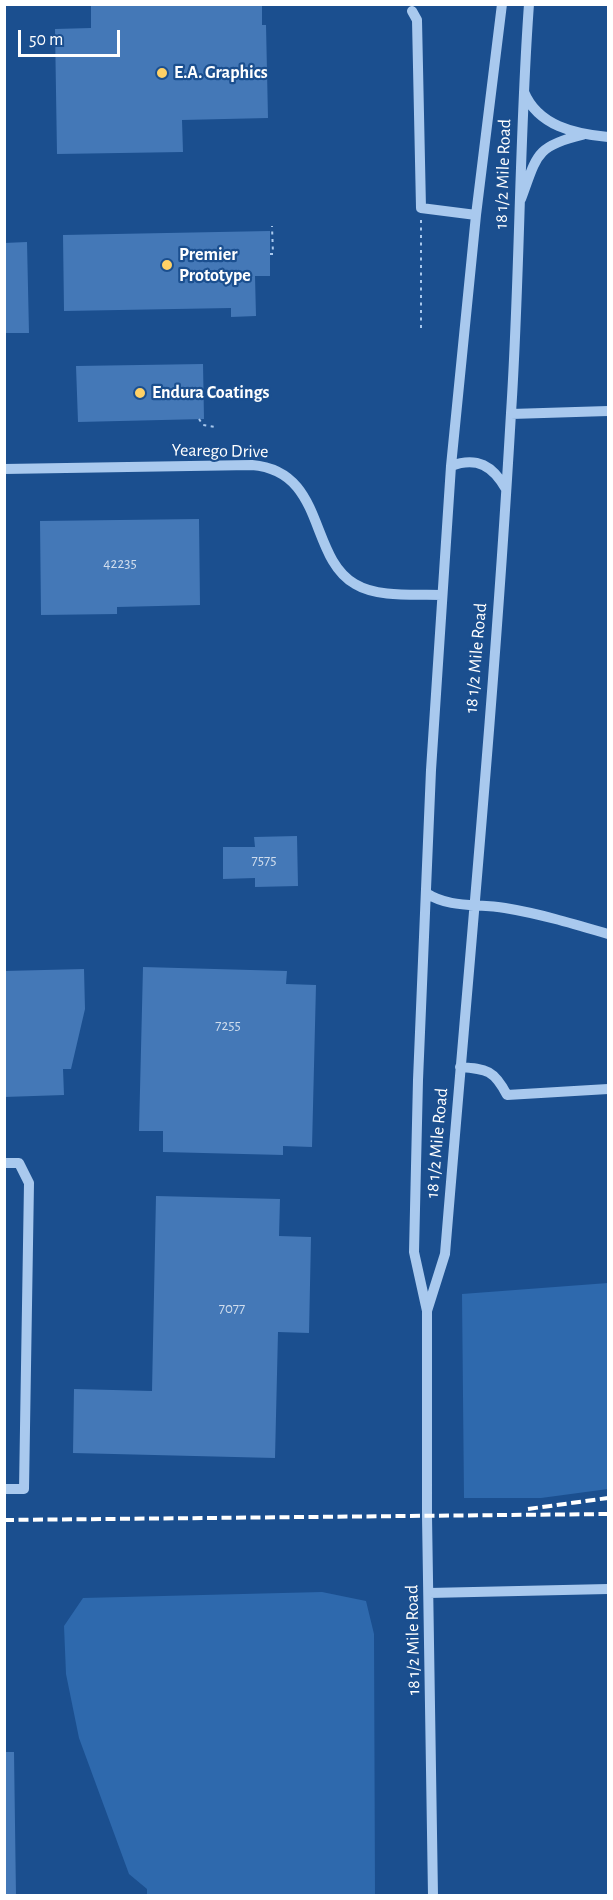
<!DOCTYPE html>
<html>
<head>
<meta charset="utf-8">
<style>
  body { margin:0 }
  #map { position:relative; width:613px; height:1900px; overflow:hidden; background:#1b4f8f; font-family:"Alegreya Sans",sans-serif }
  canvas { display:block }
  .frame { position:absolute; inset:0; border:6px solid #fff; pointer-events:none }
  .scale { position:absolute; left:18px; top:30px; width:102px; height:27px; box-sizing:border-box; border:3px solid #fff; border-top:0; padding-left:8px; font-size:18px; line-height:21px; white-space:nowrap; color:#fff; -webkit-text-stroke:4px #1b4f8f; paint-order:stroke }
</style>
</head>
<body>
<div id="map">
<canvas width="613" height="1900"></canvas>
<div class="frame"></div>
<div class="scale">50 m</div>
</div>
<script>
const ctx = document.querySelector('canvas').getContext('2d');
ctx.lineJoin = 'round';
function paint(path, color) { ctx.fillStyle = color; ctx.fill(path, 'evenodd'); }
function strokePath(path, color, width, dash) { ctx.strokeStyle = color; ctx.lineWidth = width; ctx.lineCap = dash ? 'butt' : 'round'; ctx.setLineDash(dash || []); ctx.stroke(path); }
function label(font, color, halo, rows, align = 'center') {
  ctx.font = font + ' "Alegreya Sans",sans-serif'; ctx.lineWidth = 4.5; ctx.setLineDash([]); ctx.textBaseline = 'middle'; ctx.strokeStyle = halo; ctx.fillStyle = color; for (const [text, x, y, turn = 0] of rows) {
    ctx.save(); ctx.translate(x, y); ctx.rotate((+turn || 0) * Math.PI / 180); ctx.textAlign = isNaN(turn) ? turn : align; if (halo) ctx.strokeText(text, 0, 0); ctx.fillText(text, 0, 0); ctx.restore();
  }
}
paint(new Path2D(`
  M608,1283V1489L541,1498H464L462,1294Z
  M322,1592L366,1601L374,1634L375,1895H147V1889L129,1874L79,1738L66,1674L64,1626L83,1598Z`), '#2e69ad');
paint(new Path2D(`
  M91,4H262V25H266L268,118L182,120L183,152L57,154L55,29L91,28Z
  M270,231V276H255L256,316L231,317V308L64,311L63,235Z
  M27,242L29,333H4V243Z
  M203,364L204,419L78,422L76,366Z
  M199,519L200,605L117,607V614L41,615L40,521Z
  M297,836L298,886L255,887V878L223,879V847H255L254,837Z
  M143,967L287,971L286,984L316,985L312,1147L283,1146V1155L163,1152V1131H139Z
  M84,969L85,1009L71,1069H63L64,1095L4,1097V971Z
  M156,1196L280,1199L279,1236L311,1237L309,1333L278,1332L275,1458L73,1453L74,1389L152,1391Z
  M4,1752H14L16,1896H4Z`), '#4478b7');
strokePath(new Path2D(`
  M421,220V328
  M270,254H273L272,226
  M199,419L203,425L216,427`), '#a9c9ee', 2, [3, 4.5]);
strokePath(new Path2D(`
  M412,11L417,20L421,208L476,215
  M524,92C538,126 575,134 608,137
  M521,199C537,156 535,146 582,135
  M511,414L608,411
  M451,466C477,456 493,466 506,489
  M4,469L252,465C326,471 308,557 355,584C378,598 415,594 442,595
  M426,893C451,909 477,903 505,908C541,914 574,924 608,934
  M460,1067C487,1069 494,1070 507,1095L608,1089
  M4,1163H19L29,1183L24,1489H4
  M427,1311L445,1254C468,974 495,693 511,413C520,277 519,141 529,4
  M429,1593L608,1589
  M433,1896L427,1516V1311L414,1252L418,1080L431,770L451,466L476,215L502,4`), '#a9c9ee', 10);
strokePath(new Path2D(`
  M528,1509L608,1498
  M4,1520L608,1514`), '#fff', 4, [10, 4.5]);
for (const [x, y, r, color] of [
  [162,73,6,"#ffd166"],
  [167,265,6,"#ffd166"],
  [140,393,6,"#ffd166"]
]) { const dot = new Path2D(); dot.arc(x, y, r, 0, 2 * Math.PI); ctx.fillStyle = color; ctx.fill(dot); strokePath(dot, '#1b4f8f', 2); }
label('15px', '#d0dded', null, [
  ["42235",120,563],
  ["7575",264,860],
  ["7255",228,1025],
  ["7077",232,1308]
]);
label('bold 18px', '#fff', '#1b4f8f', [
  ["E.A. Graphics",174,73],
  ["Premier",179,255],
  ["Prototype",179,276],
  ["Endura Coatings",152,393]
], 'left');
label('18px', '#fff', '#1b4f8f', [
  ["18 1/2 Mile Road",503,174,-88],
  ["Yearego Drive",220,451,1],
  ["18 1/2 Mile Road",476,658,-85],
  ["18 1/2 Mile Road",437,1143,-85],
  ["18 1/2 Mile Road",413,1640,-91]
]);
</script>
</body>
</html>
